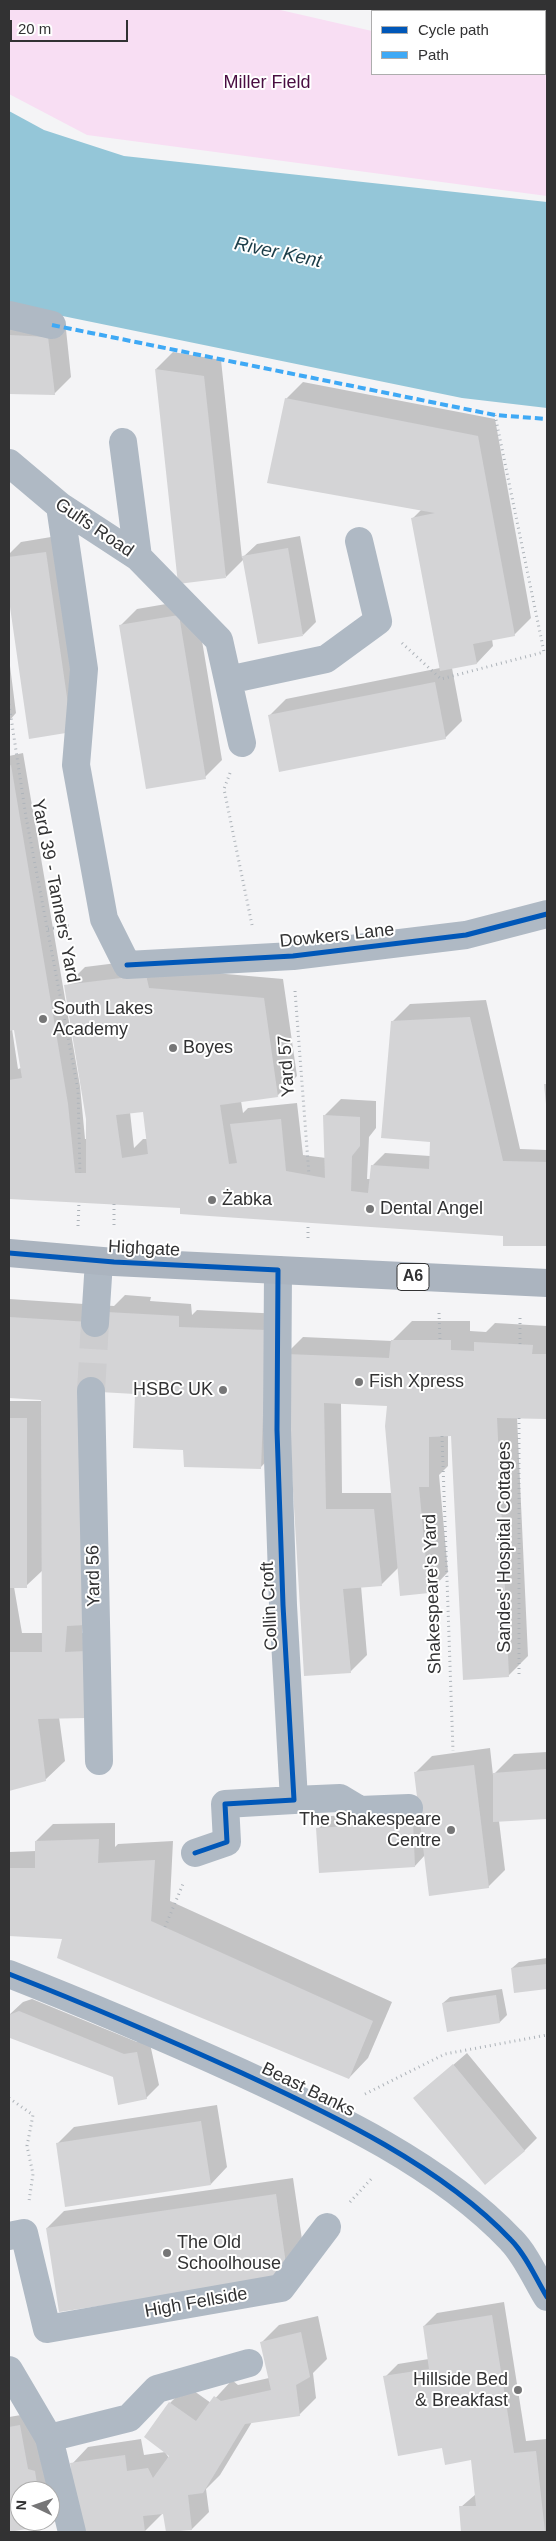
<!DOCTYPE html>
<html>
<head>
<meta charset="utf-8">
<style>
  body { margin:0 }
  #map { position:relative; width:556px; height:2541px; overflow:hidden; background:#f4f4f6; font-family:Helvetica,sans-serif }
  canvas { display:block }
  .frame { position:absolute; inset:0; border:10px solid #323233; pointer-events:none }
  .legend { position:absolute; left:371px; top:10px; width:175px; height:65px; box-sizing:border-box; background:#fff; border:1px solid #adadad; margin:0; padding:6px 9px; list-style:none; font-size:15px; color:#323233 }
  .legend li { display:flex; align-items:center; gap:10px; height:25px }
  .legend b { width:25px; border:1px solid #adadad }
  .north { position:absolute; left:10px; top:2481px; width:50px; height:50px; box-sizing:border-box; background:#fff; border:1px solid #adadad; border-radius:50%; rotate:273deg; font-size:14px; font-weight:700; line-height:20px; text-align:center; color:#323233 }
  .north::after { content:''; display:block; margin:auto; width:18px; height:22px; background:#767677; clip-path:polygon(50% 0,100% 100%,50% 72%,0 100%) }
  .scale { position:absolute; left:10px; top:20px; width:118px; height:22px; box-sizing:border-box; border:2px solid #323233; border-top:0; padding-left:6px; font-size:15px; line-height:18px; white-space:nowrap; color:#323233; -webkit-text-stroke:4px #fff; paint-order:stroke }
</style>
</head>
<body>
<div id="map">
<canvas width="556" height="2541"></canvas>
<div class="frame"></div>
<ul class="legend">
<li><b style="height:6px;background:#0057b8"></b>Cycle path</li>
<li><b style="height:6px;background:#3fa9f5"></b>Path</li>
</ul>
<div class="north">N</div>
<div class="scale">20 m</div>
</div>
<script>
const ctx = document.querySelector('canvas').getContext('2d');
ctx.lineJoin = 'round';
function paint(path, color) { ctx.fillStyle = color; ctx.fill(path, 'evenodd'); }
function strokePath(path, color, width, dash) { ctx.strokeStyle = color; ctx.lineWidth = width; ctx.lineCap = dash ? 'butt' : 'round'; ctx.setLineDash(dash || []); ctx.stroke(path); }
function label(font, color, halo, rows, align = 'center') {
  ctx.font = font + ' Helvetica,sans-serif'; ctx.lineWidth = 4; ctx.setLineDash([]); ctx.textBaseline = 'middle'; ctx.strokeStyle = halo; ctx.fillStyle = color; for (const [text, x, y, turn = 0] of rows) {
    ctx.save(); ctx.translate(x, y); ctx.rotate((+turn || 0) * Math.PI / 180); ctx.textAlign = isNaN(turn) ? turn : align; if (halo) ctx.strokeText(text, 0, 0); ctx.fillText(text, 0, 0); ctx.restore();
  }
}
paint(new Path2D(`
  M9,9H276L372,31V74H545V70L547,71V196L87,135L9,94Z`), '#f8def3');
paint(new Path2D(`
  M9,111L44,130L124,156L547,202V408L462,398L9,305Z`), '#94c6d8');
paint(new Path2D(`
  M9,318L65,320L71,377L54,394L9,393Z
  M173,352L221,360L242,558L257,544L300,536L316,622L303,635L244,559L226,577L156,369Z
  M303,382L495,419L531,618L514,635L492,639L493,646L477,663L452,668L462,721L445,738L269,716L286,699L440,668L412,519L421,510L286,399Z
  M63,535L89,714L30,737L9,592V554L21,542Z
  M195,599L222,760L205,777L120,626L137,609Z
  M9,658L16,713L9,721Z
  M23,753L80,1086L85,1139H87V1118L66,986L85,967L165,957L169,969L283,979L297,1076L277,1096L241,1101L243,1113L248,1108L297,1103L303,1155L326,1158L324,1116L341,1099L376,1101V1128L369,1137L367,1179H371L372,1166L385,1153L430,1156L431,1141L393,1021L410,1004L486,1000L520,1149L547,1150V1245H504V1233L182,1204H122L9,1198V756ZM12,1029H15L21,1068L18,1069ZM144,1111L147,1139H143L134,1148L130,1112Z
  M125,1295L151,1297L150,1301L191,1304L192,1315L197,1310L283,1314L277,1450L261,1467L184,1449L137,1393L99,1391L82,1633L106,1632L59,1717L65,1761L45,1780L9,1790V1401H41V1399L9,1397V1299L114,1306ZM43,1570V1633H22L14,1587L26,1586Z
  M412,1321H470V1331L486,1332L495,1323L547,1326V1418L517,1417L528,1656L508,1676L452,1434H448V1466L439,1475L448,1572L429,1592L399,1567L381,1585L361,1586L367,1655L350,1672L286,1354L303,1337L392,1341ZM341,1403L388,1404L392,1493H342Z
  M490,1748L493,1775L514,1754L547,1752V1817L499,1821L505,1870L488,1887L425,1855L415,1866L318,1829L331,1816L420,1810L415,1773L432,1756Z
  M115,1823V1847L118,1844L173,1841L170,1901L392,2002L368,2058L349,2078L65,1934L62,1937L9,1935V1852L36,1851V1841L53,1824Z
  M547,1958V1988L515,1991L512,1968L519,1962Z
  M502,1989L507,2015L500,2022L443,2003L450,1997Z
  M32,1999L137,2042L149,2039L159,2085L146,2098L114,2076L11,2037L9,2033V2015L23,2002Z
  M467,2053L537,2138L524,2151L415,2098Z
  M217,2105L227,2167L211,2184L57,2144L74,2127Z
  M293,2178L305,2260L288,2277L47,2228L64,2211Z
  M504,2302L526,2441L547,2439V2532H462L461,2507L476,2494L472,2459L443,2446L385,2377L398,2364L429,2359L424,2326L437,2313Z
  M318,2316L327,2359L313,2373L316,2398L299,2415L252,2422L220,2475L206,2489L209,2512L192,2529L167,2532L164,2512L145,2531L82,2532L72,2464L88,2447L141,2439L144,2455L165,2452L169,2458L171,2455L170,2403L187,2386L211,2403L232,2380L238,2385L269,2378L262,2342L279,2325Z
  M33,2413L56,2512L50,2519V2491H20V2521H48L43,2525L9,2531V2417Z`), '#0003');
paint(new Path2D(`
  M9,335L48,337L55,395L9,394Z
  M155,369L204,376L226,578L178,584Z
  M285,398L478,436L515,636L473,644L477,664L440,671L411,518L435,513L267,483Z
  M288,548L303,636L258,644L242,556Z
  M46,552L72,732L29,739L9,600V557Z
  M179,615L206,779L146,789L119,625Z
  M435,682L446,739L279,772L268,715Z
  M11,765L68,1104L75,1173H86V1119L64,985L146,975L149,988L264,998L278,1097L220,1105L229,1164L237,1163L230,1124L281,1119L286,1171L325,1178L323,1115L360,1117V1146L352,1156L351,1191L368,1193L371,1165L429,1169L430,1142L381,1138L391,1021L470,1017L503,1161L547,1162V1246H503V1236L180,1214V1208L9,1199V1080L22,1078L14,1030L9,1031V766ZM143,1112L148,1154L122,1158L116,1115Z
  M544,1084H547V1104H546Z
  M106,1312L179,1316V1327L266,1330L261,1469L184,1467L183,1450L133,1448L135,1394L82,1391L85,1625L67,1626L65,1652L87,1651L86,1718L38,1719L46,1781L9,1791V1652H42L41,1400L9,1398V1317L105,1323Z
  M391,1340H451V1350L474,1351V1342L533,1345L532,1354H547V1419L497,1418L509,1677L463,1680L451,1436L429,1437V1487H419L429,1593L400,1596L385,1426L387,1406L324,1403L326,1509H374L382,1586L343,1589L351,1673L304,1676L285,1354L389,1358Z
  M9,1418H27V1588H9Z
  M474,1765L489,1888L429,1896L414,1772Z
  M547,1769V1819L493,1822V1773Z
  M413,1822L415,1867L319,1873L316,1828Z
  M99,1839L98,1863L155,1860L151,1921L373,2021L349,2079L57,1958L62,1939L9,1936V1868H35V1841Z
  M547,1964V1989L514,1993L511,1968Z
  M496,1995L500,2023L447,2032L442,2003Z
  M19,2011L124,2054L137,2052L147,2099L118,2105L113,2077L10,2038L9,2015Z
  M453,2064L525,2151L485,2185L413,2098Z
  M201,2121L211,2185L65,2207L56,2143Z
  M276,2194L288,2278L59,2312L46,2228Z
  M492,2315L514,2453L536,2451L545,2532H461L459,2506H476L471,2460L445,2465L442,2448L398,2456L383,2376L429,2369L423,2326Z
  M301,2332L310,2377L296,2385L300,2416L245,2424L203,2493L188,2495L192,2530L166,2532L163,2514L143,2516L145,2532H80L70,2463L125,2455L127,2471L148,2468L153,2478L169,2456L144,2437L169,2402L196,2421L214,2396L221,2401L271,2390L260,2342Z
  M20,2425L28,2469L35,2471L38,2491H20V2521H43L44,2526L9,2532V2427Z`), '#d4d4d6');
strokePath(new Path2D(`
  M91,1391L95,1323`), '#cdcdcf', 28, [28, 14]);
strokePath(new Path2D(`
  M495,415L544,652L547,651
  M402,643L441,679L544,652
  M9,704L26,817L78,1090L80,1173
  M230,773L224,789L252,925
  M48,929L72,925
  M295,991L309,1175
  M114,1204V1228
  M78,1226L79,1202
  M308,1238V1223
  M439,1313L440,1340
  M520,1344V1315
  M519,1418V1676
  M442,1436L453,1751
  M165,1927L183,1884
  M365,2094L445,2054L547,2035
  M9,2098L33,2115L27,2146L33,2174L29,2201
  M350,2202L373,2177`), '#adb3b9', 3, [1, 4]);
strokePath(new Path2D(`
  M9,315L52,325
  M123,442L138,557
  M9,463L60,506L138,557L219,640L242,743
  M60,506L84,669L76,765L104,919L127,965L293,956L466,935L547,914
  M228,680L326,659L378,621L359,541
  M95,1323L99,1261
  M91,1391L99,1761
  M294,1800L340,1798L360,1810L409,1808
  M195,1853L227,1842L225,1804L294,1800L283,1605L277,1430L278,1270
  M9,1974C88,2005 165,2038 242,2073C333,2115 441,2166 511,2240C526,2255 536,2279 547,2297
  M9,2236L24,2233L47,2329L281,2288L327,2227
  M9,2370L49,2438L72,2532
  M49,2438L129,2418L157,2389L249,2363`), '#afb9c4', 28);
strokePath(new Path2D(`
  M433,9L444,11
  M545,33H547
  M9,1253L114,1262L547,1283`), '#abb4bf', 28);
strokePath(new Path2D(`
  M52,325L495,415L547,419`), '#3fa9f5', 4, [8, 4]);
strokePath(new Path2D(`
  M127,965L293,956L466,935L547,914
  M9,1253L114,1262L278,1270L277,1430L283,1605L294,1800L225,1804L227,1842L195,1853
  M9,1974C88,2005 165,2038 242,2073C333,2115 441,2166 511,2240C526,2255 536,2279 547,2297`), '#0057b8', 5);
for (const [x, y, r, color] of [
  [43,1019,5,"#767677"],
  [173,1048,5,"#767677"],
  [212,1200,5,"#767677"],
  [370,1209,5,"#767677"],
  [359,1382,5,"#767677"],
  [223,1390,5,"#767677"],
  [451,1830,5,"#767677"],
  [167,2253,5,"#767677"],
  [518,2390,5,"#767677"]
]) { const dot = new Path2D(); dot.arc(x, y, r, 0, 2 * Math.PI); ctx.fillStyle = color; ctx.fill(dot); strokePath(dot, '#fff', 2); }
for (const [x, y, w] of [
  [413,1277,32]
]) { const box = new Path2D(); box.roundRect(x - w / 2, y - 13.5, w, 27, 4); ctx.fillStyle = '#fff'; ctx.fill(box); strokePath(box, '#323233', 1); }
label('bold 16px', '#323233', null, [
  ["A6",413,1277]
]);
label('18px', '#490d41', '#fff', [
  ["Miller Field",267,83]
]);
label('18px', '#323233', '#fff', [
  ["Gulfs Road",94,528,34],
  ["Yard 39 - Tanners' Yard",55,891,79],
  ["Dowkers Lane",337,936,-6],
  ["Yard 57",287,1066,-94],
  ["Highgate",144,1249,3],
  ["Sandes' Hospital Cottages",505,1547,-90],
  ["Yard 56",94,1576,-91],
  ["Shakespeare's Yard",433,1594,-92],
  ["Collin Croft",270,1606,-93],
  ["Beast Banks",308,2090,26],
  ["High Fellside",196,2303,-10]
]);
label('18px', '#323233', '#fff', [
  ["South Lakes",53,1009],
  ["Academy",53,1030],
  ["Boyes",183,1048],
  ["Żabka",222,1200],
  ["Dental Angel",380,1209],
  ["Fish Xpress",369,1382],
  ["HSBC UK",213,1390,"right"],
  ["The Shakespeare",441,1820,"right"],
  ["Centre",441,1841,"right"],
  ["The Old",177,2243],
  ["Schoolhouse",177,2264],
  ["Hillside Bed",508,2380,"right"],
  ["& Breakfast",508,2401,"right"]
], 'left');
label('italic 19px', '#1c3e49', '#fff', [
  ["River Kent",278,253,12]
]);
</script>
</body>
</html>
